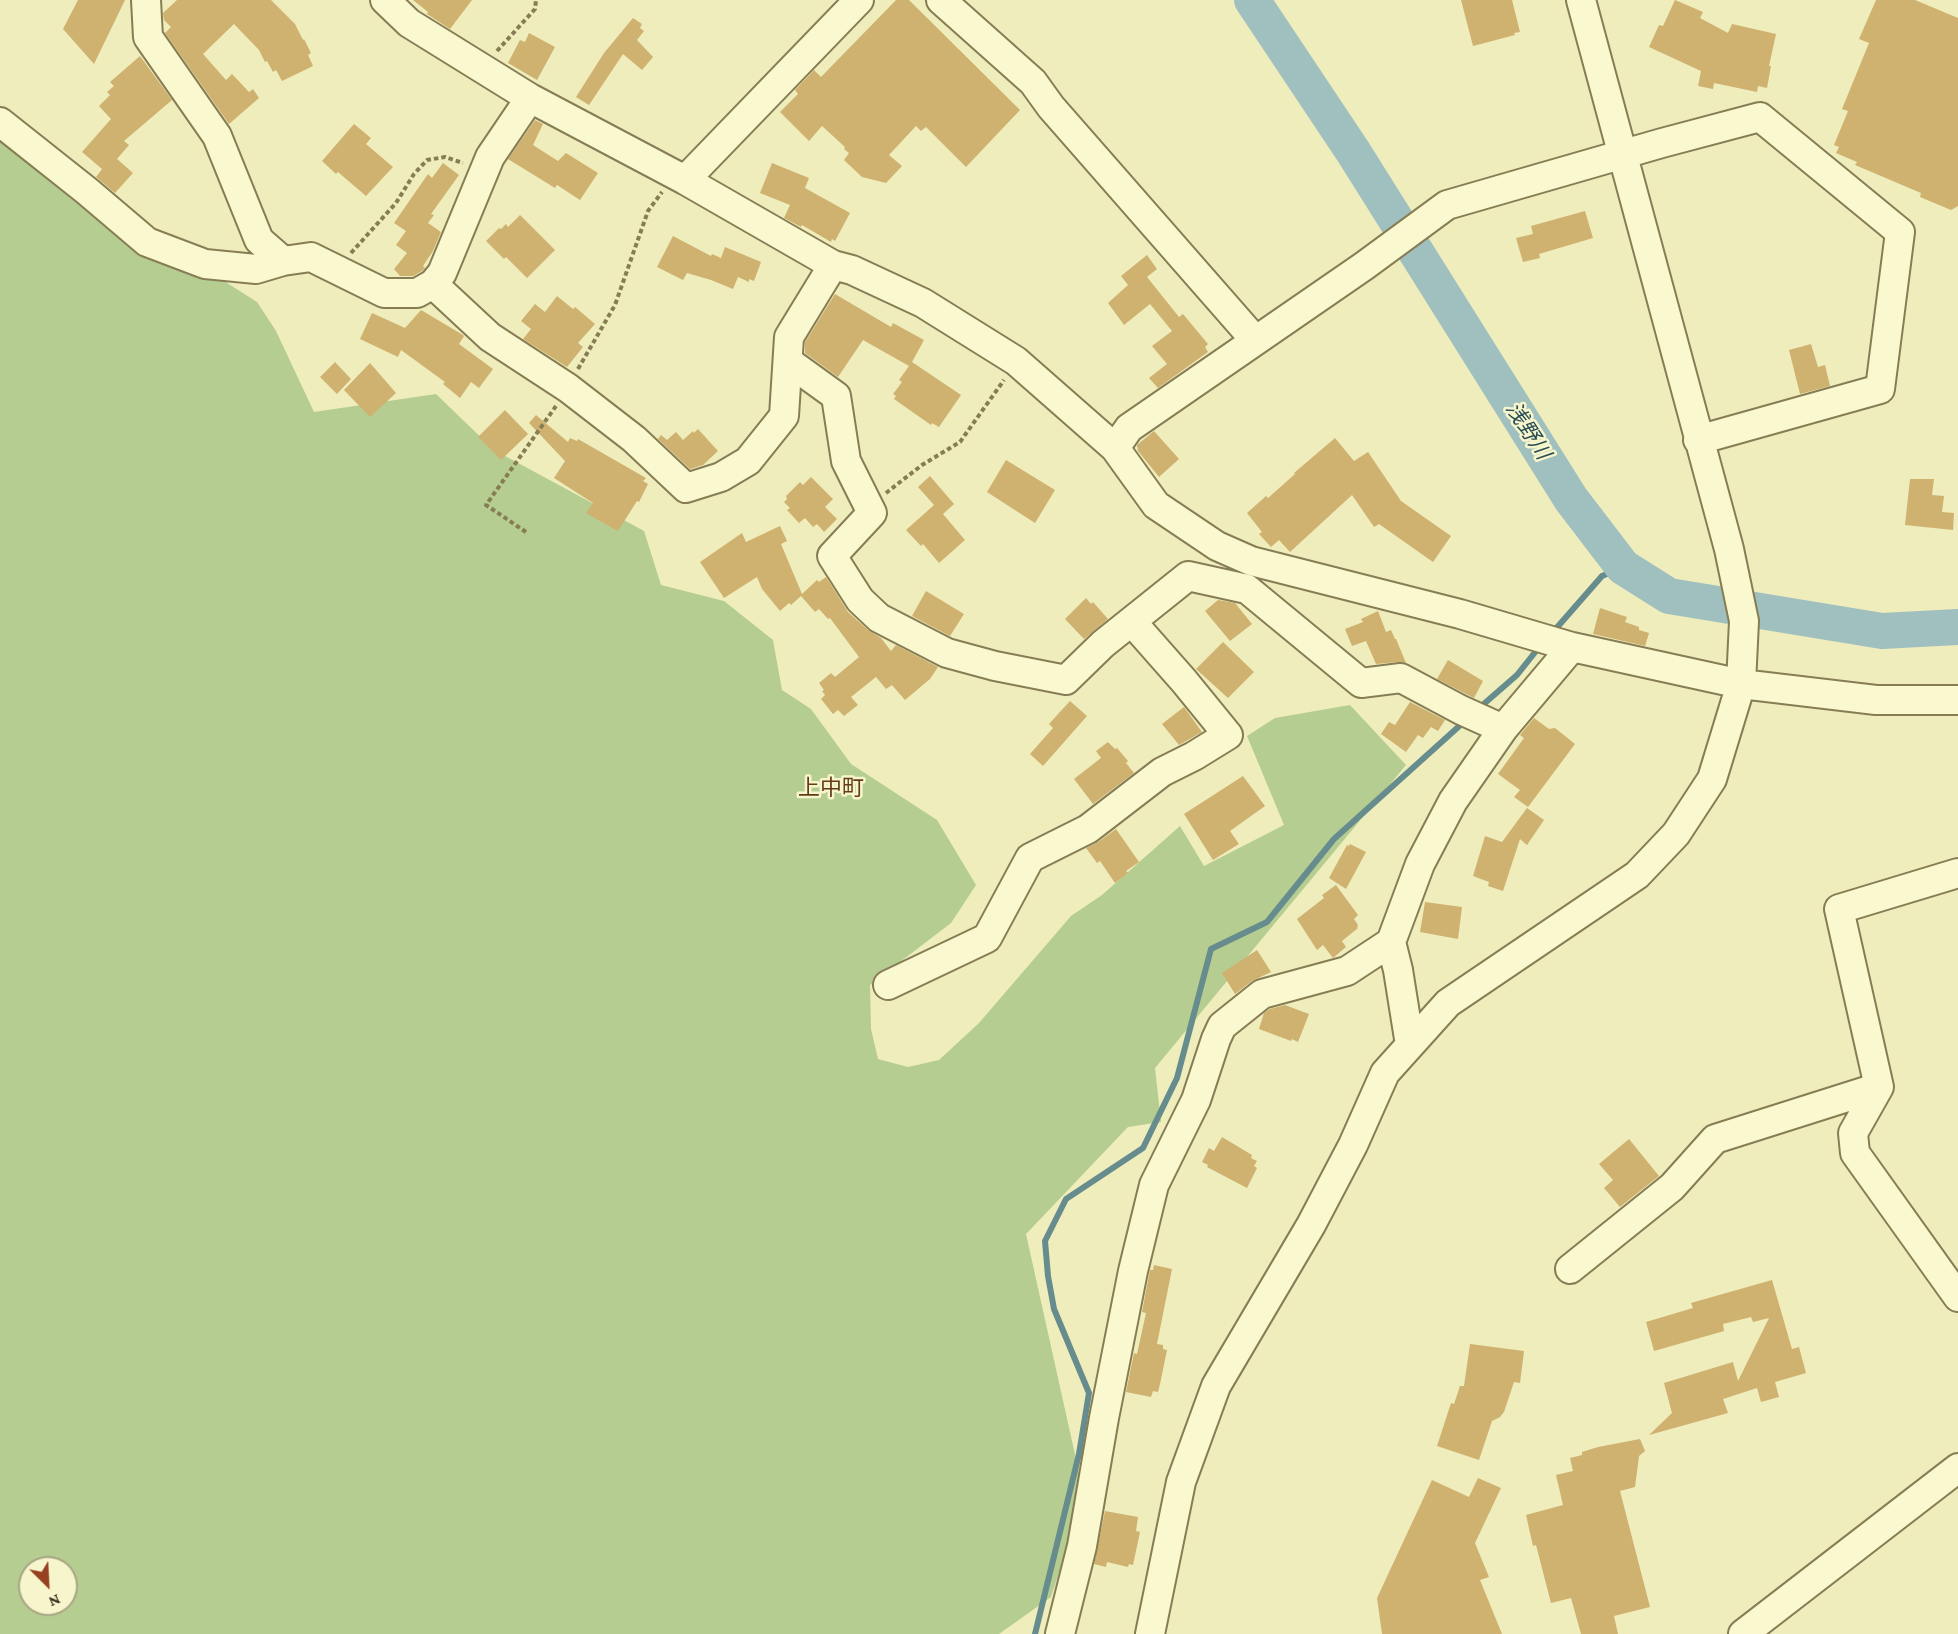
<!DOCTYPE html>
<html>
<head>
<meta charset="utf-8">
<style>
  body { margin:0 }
  #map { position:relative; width:1958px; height:1634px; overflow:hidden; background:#efedbc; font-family:"Crimson Pro",serif }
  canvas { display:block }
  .north { position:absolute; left:18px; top:1556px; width:60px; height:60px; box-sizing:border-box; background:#f6f5cb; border:2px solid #a9a584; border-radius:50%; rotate:156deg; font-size:16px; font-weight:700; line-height:24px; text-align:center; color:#352e1a }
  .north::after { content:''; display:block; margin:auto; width:21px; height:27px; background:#974123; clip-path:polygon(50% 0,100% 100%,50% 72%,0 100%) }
</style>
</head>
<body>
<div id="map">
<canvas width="1958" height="1634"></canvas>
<div class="north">N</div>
</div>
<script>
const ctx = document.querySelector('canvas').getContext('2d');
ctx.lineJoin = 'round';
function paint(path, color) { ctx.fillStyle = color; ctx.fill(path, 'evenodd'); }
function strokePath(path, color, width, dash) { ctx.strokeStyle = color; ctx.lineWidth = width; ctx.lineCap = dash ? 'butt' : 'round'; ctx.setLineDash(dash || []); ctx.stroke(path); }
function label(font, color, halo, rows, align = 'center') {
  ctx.font = font + ' "Crimson Pro","Noto Sans JP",serif'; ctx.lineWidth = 5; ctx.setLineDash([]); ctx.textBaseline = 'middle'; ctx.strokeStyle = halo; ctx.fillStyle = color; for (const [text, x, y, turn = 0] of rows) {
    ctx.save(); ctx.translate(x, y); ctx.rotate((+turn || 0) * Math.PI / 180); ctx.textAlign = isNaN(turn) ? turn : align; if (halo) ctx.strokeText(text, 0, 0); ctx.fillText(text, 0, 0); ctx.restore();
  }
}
paint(new Path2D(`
  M0,113L54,173L257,302L276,331L314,412L436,394L494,450L644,531L661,585L724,601L773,640L782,690L811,709L851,764L937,820L976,885L951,923L870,985L871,1029L878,1059L908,1067L939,1060L979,1023L1071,916L1102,895L1180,826L1204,866L1284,825L1247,736L1275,718L1350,705L1406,765L1155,1068L1161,1122L1128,1127L1026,1234L1084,1495L1051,1597L999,1634H0ZM30,1568H66V1604H30Z`), '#b5cd90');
strokePath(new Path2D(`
  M1553,632L1602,576L1623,567
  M1478,709L1517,675L1540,646
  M1035,1634L1079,1454L1089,1393L1054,1309L1048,1276L1045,1241L1066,1199L1143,1148L1177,1078L1211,949L1267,922L1334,839L1466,720`), '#678c8d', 6);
strokePath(new Path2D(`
  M1252,0L1354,153L1571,499L1623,567L1669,596L1882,631L1958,627`), '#a0c0bf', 36);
paint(new Path2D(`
  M78,0H125L94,64L63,29Z
  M177,0H271L295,24L303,40L304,39L311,53L308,55L313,66L282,81L276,70L273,72L267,61L265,62L259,50L234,24L203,54L226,80L232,74L249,92L253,89L259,98L229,124L165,33L171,27L164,20L163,13Z
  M413,0H472L450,29L427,14L428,12Z
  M896,0H909L1020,110L966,167L926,127L921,131L916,126L889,155L902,166L886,183L862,177L844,160L849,153L844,149L845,147L822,126L809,141L780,112L798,94L795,90L814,70L821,77Z
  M1461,0H1512L1520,32L1514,33L1515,35L1473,46Z
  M1675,0L1703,12L1700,18L1728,33L1732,24L1776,34L1769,66H1771L1767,88L1758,86L1757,92L1714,83L1713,89L1698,86L1701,71L1649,47L1659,25L1663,26Z
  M1876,0H1915L1958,18V206L1951,210L1920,197L1921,193L1855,165L1857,162L1836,153L1839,147L1834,145L1848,111L1842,109L1869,43L1859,39Z
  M633,18L642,24L640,28L644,31L637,40L653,57L642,70L623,54L589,105L576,97L604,53Z
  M529,33L555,47L537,80L508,63L520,40L525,42Z
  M140,56L172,100L124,141L129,145L117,159L133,173L115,193L96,177L102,169L82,152L111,119L99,106L110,95L107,92L114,86L110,82Z
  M535,120L543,124L533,145L558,161L566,153L598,173L580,200L557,185L555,188L508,159Z
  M354,124L371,138L366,144L393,167L366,196L338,172L336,174L322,161Z
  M443,163L459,175L431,214L434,215L428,223L441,232L433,251L423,266L425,268L422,271L413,276H400L394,269L407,253L396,245L406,231L394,223L428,174L432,178Z
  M772,163L809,178L805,188L850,213L835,241L832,239L831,242L802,225L801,227L784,218L790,205L760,193Z
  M1585,211L1593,238L1539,254L1540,258L1523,262L1516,238L1533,234L1531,226Z
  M520,215L555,250L527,278L506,257L504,259L486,241L499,228L501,229L506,224L508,227Z
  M673,236L711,256L712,254L721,258L725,247L761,262L754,281L749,279V282L738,277L733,289L711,280L687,273L683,280L657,267Z
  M1147,255L1157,269L1147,277L1179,317L1183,314L1208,344L1205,347L1208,352L1158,388L1149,378L1167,364L1152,346L1172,331L1150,304L1124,325L1108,303L1128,285L1121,276Z
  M835,294L891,327L893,323L924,340L912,362L961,395L939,427L932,423L931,425L894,399L896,396L893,394L902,382L899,380L909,366L863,340L838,377L805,353V342Z
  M557,296L573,309L575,307L595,324L578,343L583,347L567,367L523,339L531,329L521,321L535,304L545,312Z
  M421,310L463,335L464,336L459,344L493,369L479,388L471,382L460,398L443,384L445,382L401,350L398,357L360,339L372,313L405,328Z
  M1811,344L1818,367L1825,365L1830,386L1800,394L1789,350Z
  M335,362L351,379L337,394L320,377Z
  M370,363L396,393L370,417L344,390Z
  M505,410L528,434L501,460L478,437Z
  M536,415L568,442L570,438L577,441L578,439L646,478L643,481L648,484L639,502L637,501L618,531L586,513L593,503L554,478L565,461L529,423Z
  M698,429L718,451L703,465L690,469L658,439L661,435L667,440L676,432L683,440L693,431L694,433Z
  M1154,431L1179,459L1159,477L1138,451L1137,445Z
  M1335,438L1354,461L1368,452L1401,501L1451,536L1433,562L1379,524L1374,527L1352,495L1290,552L1279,540L1271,547L1259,534L1262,532L1247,513L1266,496L1268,498L1295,474L1294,473Z
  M1006,460L1055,490L1035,523L987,492Z
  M930,476L954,504L943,514L965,540L939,563L923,544L921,546L906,530L934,505L918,487Z
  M811,477L833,499L825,507L837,519L824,532L817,524L813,527L805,518L799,523L787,510L790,508L784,502L787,499L786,496L800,482L803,485Z
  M1910,479H1934L1932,495L1944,496L1942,512L1954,513L1953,530L1905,525Z
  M780,526L787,541L781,544L802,594L817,580L819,582L826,577L848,612L868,630L881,638L891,651L896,645L938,667L930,679L905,700L892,685L886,689L876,677L851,697L858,705L844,716L838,710L833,714L821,699L825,695L822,691L824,690L819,683L831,673L835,677L859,657L830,618L828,619L819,609L815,612L801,596L791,605L789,603L780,611L762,589L757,577L724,598L700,562L742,533L746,542Z
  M926,591L964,614L950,636L912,616Z
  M1086,598L1091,604L1093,602L1108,619L1084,639L1065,619Z
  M1218,600L1235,603L1252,624L1230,641L1205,611Z
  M1600,608L1627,617L1625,622L1639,627V630L1649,633L1645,646L1593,634Z
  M1378,611L1386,632L1391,630L1395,639H1396L1406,663L1399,662L1376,664L1366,641L1352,646L1345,629L1363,622L1361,619Z
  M1223,642L1254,672L1228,698L1196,669Z
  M1448,660L1483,681L1474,698L1437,679Z
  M1070,701L1087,716L1043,766L1030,754L1053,728L1049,724Z
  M1410,702L1445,720L1438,731L1431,727L1423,738L1418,735L1406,752L1381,734L1389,722L1395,725Z
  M1184,707L1202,732L1179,745L1162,724Z
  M1534,718L1549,729L1555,728L1575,744L1528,807L1514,797L1520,790L1498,774L1524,738L1520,735Z
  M1108,742L1115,749L1117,748L1128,761L1126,763L1134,773L1093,804L1074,779L1101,758L1096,751Z
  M1243,776L1265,806L1230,831L1239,844L1213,860L1184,814Z
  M1527,808L1544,820L1527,845L1520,839L1503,891L1488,886L1489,882L1473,876L1485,836L1502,842Z
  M1116,829L1139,862L1126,871L1128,873L1115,883L1100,861L1097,863L1086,848L1098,842Z
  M1350,844L1366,852L1346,889L1329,878L1347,845L1349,846Z
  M1336,885L1358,915L1354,919L1358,925L1357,927L1358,928L1342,941L1346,947L1333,958L1323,945L1317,950L1297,919L1324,898L1322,895Z
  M1425,902L1462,907L1458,939L1420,932Z
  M1257,950L1271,972L1252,981L1235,994L1222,973Z
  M1285,1005L1309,1014L1298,1042L1292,1039L1291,1041L1259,1029L1264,1013L1270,1009Z
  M1222,1137L1252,1155L1251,1158L1257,1161L1254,1166L1257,1168L1247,1188L1207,1167L1208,1165L1202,1162L1209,1148L1214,1151Z
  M1629,1139L1659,1176L1620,1207L1604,1188L1613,1180L1599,1164Z
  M1154,1265L1172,1269L1157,1344L1163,1345V1349L1167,1350L1160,1384L1158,1392L1153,1391L1151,1397L1126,1392L1134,1353L1137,1354L1146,1313L1142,1312L1149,1275L1150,1270H1153Z
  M1772,1280L1792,1349L1799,1347L1806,1373L1775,1382L1779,1397L1761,1402L1757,1388L1723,1399L1728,1413L1649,1435L1672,1413L1664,1383L1733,1362L1738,1381L1769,1318L1753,1322L1751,1317L1723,1324L1724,1331L1654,1351L1646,1322L1693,1308L1691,1303Z
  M1470,1344L1524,1351L1520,1383L1514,1382L1504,1412L1500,1417L1492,1421L1479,1460L1437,1446L1451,1403L1454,1404L1460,1386H1464Z
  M1640,1439L1645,1451L1639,1456L1635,1487L1620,1491L1650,1607L1614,1616L1618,1634H1581L1571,1598L1551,1603L1536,1545L1533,1546L1526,1515L1563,1505L1556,1475L1573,1471L1570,1458L1582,1455V1452L1598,1447Z
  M1478,1478L1501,1488L1475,1543L1489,1577L1480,1580L1502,1634H1382L1377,1598L1432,1480L1469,1497Z
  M1105,1511L1138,1517L1136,1531L1140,1532L1133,1565L1129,1564L1128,1567L1107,1562L1106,1567L1094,1564Z`), '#cfb170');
const minor = new Path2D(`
  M146,0L148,37L217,136L259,240L283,261
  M385,0L409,23L530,98L685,180L833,265L852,270L923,303L1016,361L1115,448L1156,505L1217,546L1251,561L1460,614L1572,647L1741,684L1876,700H1958
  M941,0L1033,82L1051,107L1255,340
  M0,122L87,191L147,242L205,264L256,269L283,261L311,257L384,293H417L433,284L442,273L490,157L530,98
  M685,180L859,0
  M433,284L490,337L568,388L634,439L686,488L721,477L748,461L784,416L789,337L833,265
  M789,362L836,396L846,461L872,513L832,556L860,600L879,618L947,653L995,666L1066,680L1103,644L1188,576L1247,589L1361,683L1401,678L1461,710L1503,729
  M1115,448L1129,428L1364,266L1447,205L1662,143L1760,117L1900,232L1880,389L1698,440
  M1958,873L1839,909L1879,1087L1853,1133L1855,1153L1958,1297
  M888,985L987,938L1030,858L1088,829L1162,772L1194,756L1228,735L1184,681L1132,622
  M1410,1045L1398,970L1391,942L1420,864L1453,801L1503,729L1572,647
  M1570,1269L1672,1187L1715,1139L1879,1087
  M1060,1634L1082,1546L1104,1418L1133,1271L1154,1185L1196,1100L1216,1039L1222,1026L1262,994L1347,971L1391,942
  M1150,1634L1181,1482L1216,1386L1311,1225L1353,1145L1385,1073L1448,1003L1637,875L1676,834L1712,779L1741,684L1744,621L1729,549L1581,0
  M1743,1634L1958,1468`);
strokePath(minor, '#877d55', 32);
strokePath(new Path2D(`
  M497,51L535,9L536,0
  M351,253L396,203L414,174L427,160L445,157L463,163
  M578,369L615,305L648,211L662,192
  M886,493L922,465L960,442L1004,380
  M526,532L486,505L556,406`), '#877d55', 4, [4.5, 3]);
strokePath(minor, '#faf8cf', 28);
label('italic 21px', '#294c56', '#f6f5cb', [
  ["浅野川",1528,431,57]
]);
label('22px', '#633c18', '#f6f5cb', [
  ["上中町",831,788]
]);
</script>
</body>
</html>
